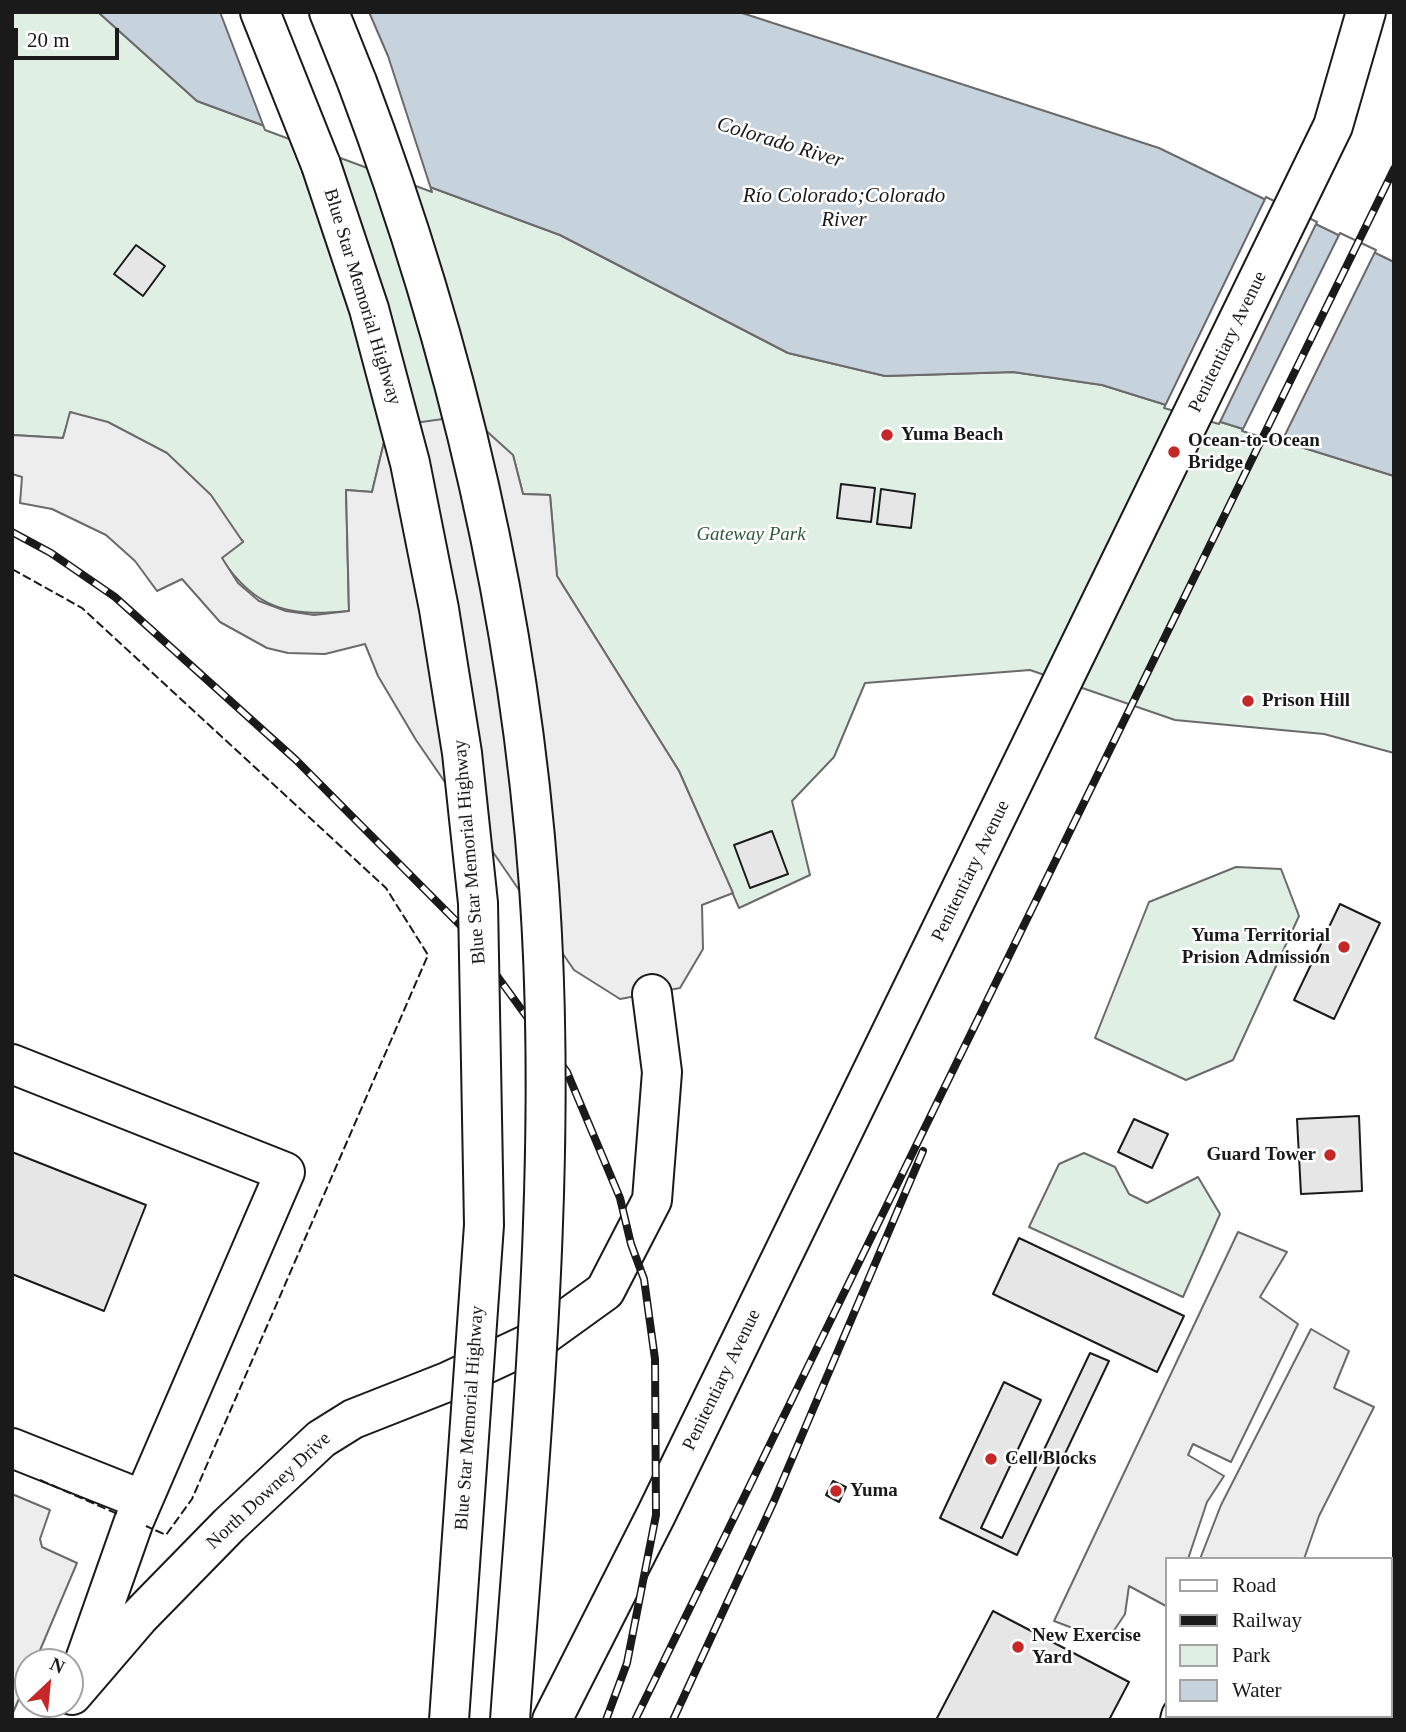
<!DOCTYPE html>
<html>
<head>
<meta charset="utf-8">
<style>
  body { margin:0 }
  #map { position:relative; width:1406px; height:1732px; overflow:hidden; background:#fff; font-family:"Times New Roman",serif }
  canvas { display:block }
  .frame { position:absolute; inset:0; border:14px solid #1a1a1a; pointer-events:none }
  .legend { position:absolute; left:1165px; top:1557px; width:228px; height:161px; box-sizing:border-box; background:#fff; border:2px solid #a3a3a3; margin:0; padding:9px 12px; list-style:none; font-size:21px; color:#1a1a1a }
  .legend li { display:flex; align-items:center; gap:14px; height:35px }
  .legend b { width:35px; border:2px solid #a3a3a3 }
  .north { position:absolute; left:14px; top:1648px; width:70px; height:70px; box-sizing:border-box; background:#fff; border:2px solid #a3a3a3; border-radius:50%; rotate:26deg; font-size:19px; font-weight:700; line-height:28px; text-align:center; color:#1a1a1a }
  .north::after { content:''; display:block; margin:auto; width:24px; height:32px; background:#c62828; clip-path:polygon(50% 0,100% 100%,50% 72%,0 100%) }
  .scale { position:absolute; left:14px; top:28px; width:105px; height:32px; box-sizing:border-box; border:4px solid #1a1a1a; border-top:0; padding-left:9px; font-size:21px; line-height:24px; white-space:nowrap; color:#1a1a1a; -webkit-text-stroke:5px #fff; paint-order:stroke }
</style>
</head>
<body>
<div id="map">
<canvas width="1406" height="1732"></canvas>
<div class="frame"></div>
<ul class="legend">
<li><b style="height:9px;background:#fff"></b>Road</li>
<li><b style="height:9px;background:#1a1a1a"></b>Railway</li>
<li><b style="height:19px;background:#e0efe3"></b>Park</li>
<li><b style="height:19px;background:#c6d2dc"></b>Water</li>
</ul>
<div class="north">N</div>
<div class="scale">20 m</div>
</div>
<script>
const ctx = document.querySelector('canvas').getContext('2d');
ctx.lineJoin = 'round';
function paint(path, color) { ctx.fillStyle = color; ctx.fill(path, 'evenodd'); }
function strokePath(path, color, width, dash) { ctx.strokeStyle = color; ctx.lineWidth = width; ctx.lineCap = dash ? 'butt' : 'round'; ctx.setLineDash(dash || []); ctx.stroke(path); }
function label(font, color, halo, rows, align = 'center') {
  ctx.font = font + ' "Times New Roman",serif'; ctx.lineWidth = 5; ctx.setLineDash([]); ctx.textBaseline = 'middle'; ctx.strokeStyle = halo; ctx.fillStyle = color; for (const [text, x, y, turn = 0] of rows) {
    ctx.save(); ctx.translate(x, y); ctx.rotate((+turn || 0) * Math.PI / 180); ctx.textAlign = isNaN(turn) ? turn : align; if (halo) ctx.strokeText(text, 0, 0); ctx.fillText(text, 0, 0); ctx.restore();
  }
}
const green = new Path2D(`
  M12,12H98L197,101L560,235L788,353L885,376L1013,372L1102,385L1394,476V753L1324,734L1175,720L1030,670L865,683L834,757L792,801L810,875L739,908L679,771L557,576L550,495L523,494L513,455L385,438L372,492L346,490L349,611C289,617 256,610 221,558L243,541L71,412L63,438L12,435Z
  M1236,867L1281,869L1299,916L1233,1060L1186,1080L1095,1038L1149,902Z
  M1084,1153L1115,1167L1129,1194L1147,1203L1198,1177L1220,1214L1183,1297L1029,1227L1059,1164Z`);
paint(green, '#e0efe3');
strokePath(green, '#6a6a6a', 2);
const parking = new Path2D(`
  M70,412L108,422L167,453L211,495L243,542L222,558L238,583L259,601L286,611L314,615L349,611L346,490L372,492L385,438L407,424L443,419L482,427L513,455L523,494L550,495L557,576L679,771L733,893L702,905L703,949L680,988L620,999L574,970L416,740L378,676L365,644L325,654L288,653L267,648L220,622L182,579L157,591L135,561L106,535L52,509L20,503L22,477L12,474V435L63,438Z
  M1238,1232L1287,1252L1260,1297L1298,1324L1231,1462L1193,1444L1188,1455L1224,1476L1207,1502L1188,1559H1166V1606L1129,1586L1125,1614L1107,1641L1054,1621Z
  M1311,1329L1349,1351L1334,1388L1374,1407L1319,1516L1304,1559H1200L1221,1505Z
  M12,1494L50,1510L40,1539L42,1547L77,1563L35,1662H28V1678L12,1715Z`);
paint(parking, '#ededed');
strokePath(parking, '#6a6a6a', 2);
const water = new Path2D(`
  M98,12H739L1159,148L1394,262V476L1102,385L1013,372L885,376L788,353L560,235L197,101Z`);
paint(water, '#c6d2dc');
strokePath(water, '#6a6a6a', 2);
const pier = new Path2D(`
  M220,12H369L388,56L432,192L265,130Z
  M1266,197L1317,222L1219,424L1164,408Z
  M1340,233L1376,250L1281,443L1242,431Z`);
paint(pier, '#fff');
strokePath(pier, '#6a6a6a', 2);
const building = new Path2D(`
  M136,245L165,266L143,296L114,274Z
  M841,484L875,488L871,522L837,518Z
  M881,489L915,494L911,528L877,524Z
  M772,831L788,874L750,888L734,845Z
  M1340,904L1380,923L1334,1019L1294,1000Z
  M1359,1116L1362,1191L1301,1194L1297,1119Z
  M1134,1119L1168,1134L1152,1168L1118,1152Z
  M12,1152L146,1205L104,1311L12,1274Z
  M1019,1238L1184,1316L1157,1372L993,1294Z
  M1090,1353L1109,1361L1017,1555L940,1518L1004,1382L1041,1400L981,1528L1002,1538Z
  M833,1481L846,1487L839,1502L826,1495Z
  M993,1611L1129,1682L1109,1720H936Z`);
paint(building, '#e6e6e6');
strokePath(building, '#1a1a1a', 2);
const minor = new Path2D(`
  M12,1064L285,1172L134,1521L80,1674
  M12,1448L143,1500
  M72,1695L139,1617L229,1525L321,1439L353,1419L447,1382L537,1340L605,1291L652,1200L662,1072L652,994
  M552,1720L656,1515L1333,126L1366,12
  M1180,1720L1181,1716`);
const highway = new Path2D(`
  M260,12L321,165
  M329,12L357,82`);
strokePath(minor, '#1a1a1a', 42);
strokePath(highway, '#1a1a1a', 42);
strokePath(minor, '#fff', 38);
strokePath(highway, '#fff', 38);
const rail = new Path2D(`
  M12,532L51,553L115,597L296,760L460,925L567,1072L620,1198L631,1244L644,1279L655,1359L656,1515L627,1663L606,1720
  M635,1720L1394,169
  M673,1720L774,1501L923,1151`);
strokePath(rail, '#1a1a1a', 8);
strokePath(rail, '#fff', 5, [16]);
const highwayBridge = new Path2D(`
  M357,82C454,339 519,611 539,886C559,1163 530,1443 510,1720
  M321,165L369,309L410,463L439,609L462,753L478,903L484,1225L449,1720`);
strokePath(highwayBridge, '#1a1a1a', 42, []);
strokePath(highwayBridge, '#fff', 38);
strokePath(new Path2D(`
  M12,569L82,608L386,888L428,955L192,1499L166,1535L146,1526
  M40,1480L120,1515`), '#1a1a1a', 2, [9, 3.5]);
for (const [x, y, r, color] of [
  [887,435,7,"#c62828"],
  [1174,452,7,"#c62828"],
  [1248,701,7,"#c62828"],
  [1344,947,7,"#c62828"],
  [1330,1155,7,"#c62828"],
  [991,1459,7,"#c62828"],
  [836,1491,7,"#c62828"],
  [1018,1647,7,"#c62828"]
]) { const dot = new Path2D(); dot.arc(x, y, r, 0, 2 * Math.PI); ctx.fillStyle = color; ctx.fill(dot); strokePath(dot, '#fff', 2.5); }
label('19px', '#1a1a1a', '#fff', [
  ["Blue Star Memorial Highway",362,297,73],
  ["Penitentiary Avenue",1228,342,-64],
  ["Blue Star Memorial Highway",470,852,-95],
  ["Penitentiary Avenue",971,871,-64],
  ["Penitentiary Avenue",722,1380,-64],
  ["Blue Star Memorial Highway",470,1418,-86],
  ["North Downey Drive",269,1491,-43]
]);
label('bold 19px', '#1a1a1a', '#fff', [
  ["Yuma Beach",901,435],
  ["Ocean-to-Ocean",1188,441],
  ["Bridge",1188,463],
  ["Prison Hill",1262,701],
  ["Yuma Territorial",1330,936,"right"],
  ["Prision Admission",1330,958,"right"],
  ["Guard Tower",1316,1155,"right"],
  ["Cell Blocks",1005,1459],
  ["Yuma",850,1491],
  ["New Exercise",1032,1636],
  ["Yard",1032,1658]
], 'left');
label('italic 19px', '#2b5a34', '#fff', [
  ["Gateway Park",751,535]
]);
label('italic 21px', '#1a1a1a', '#fff', [
  ["Colorado River",780,143,17],
  ["Río Colorado;Colorado",844,196],
  ["River",844,220]
]);
</script>
</body>
</html>
